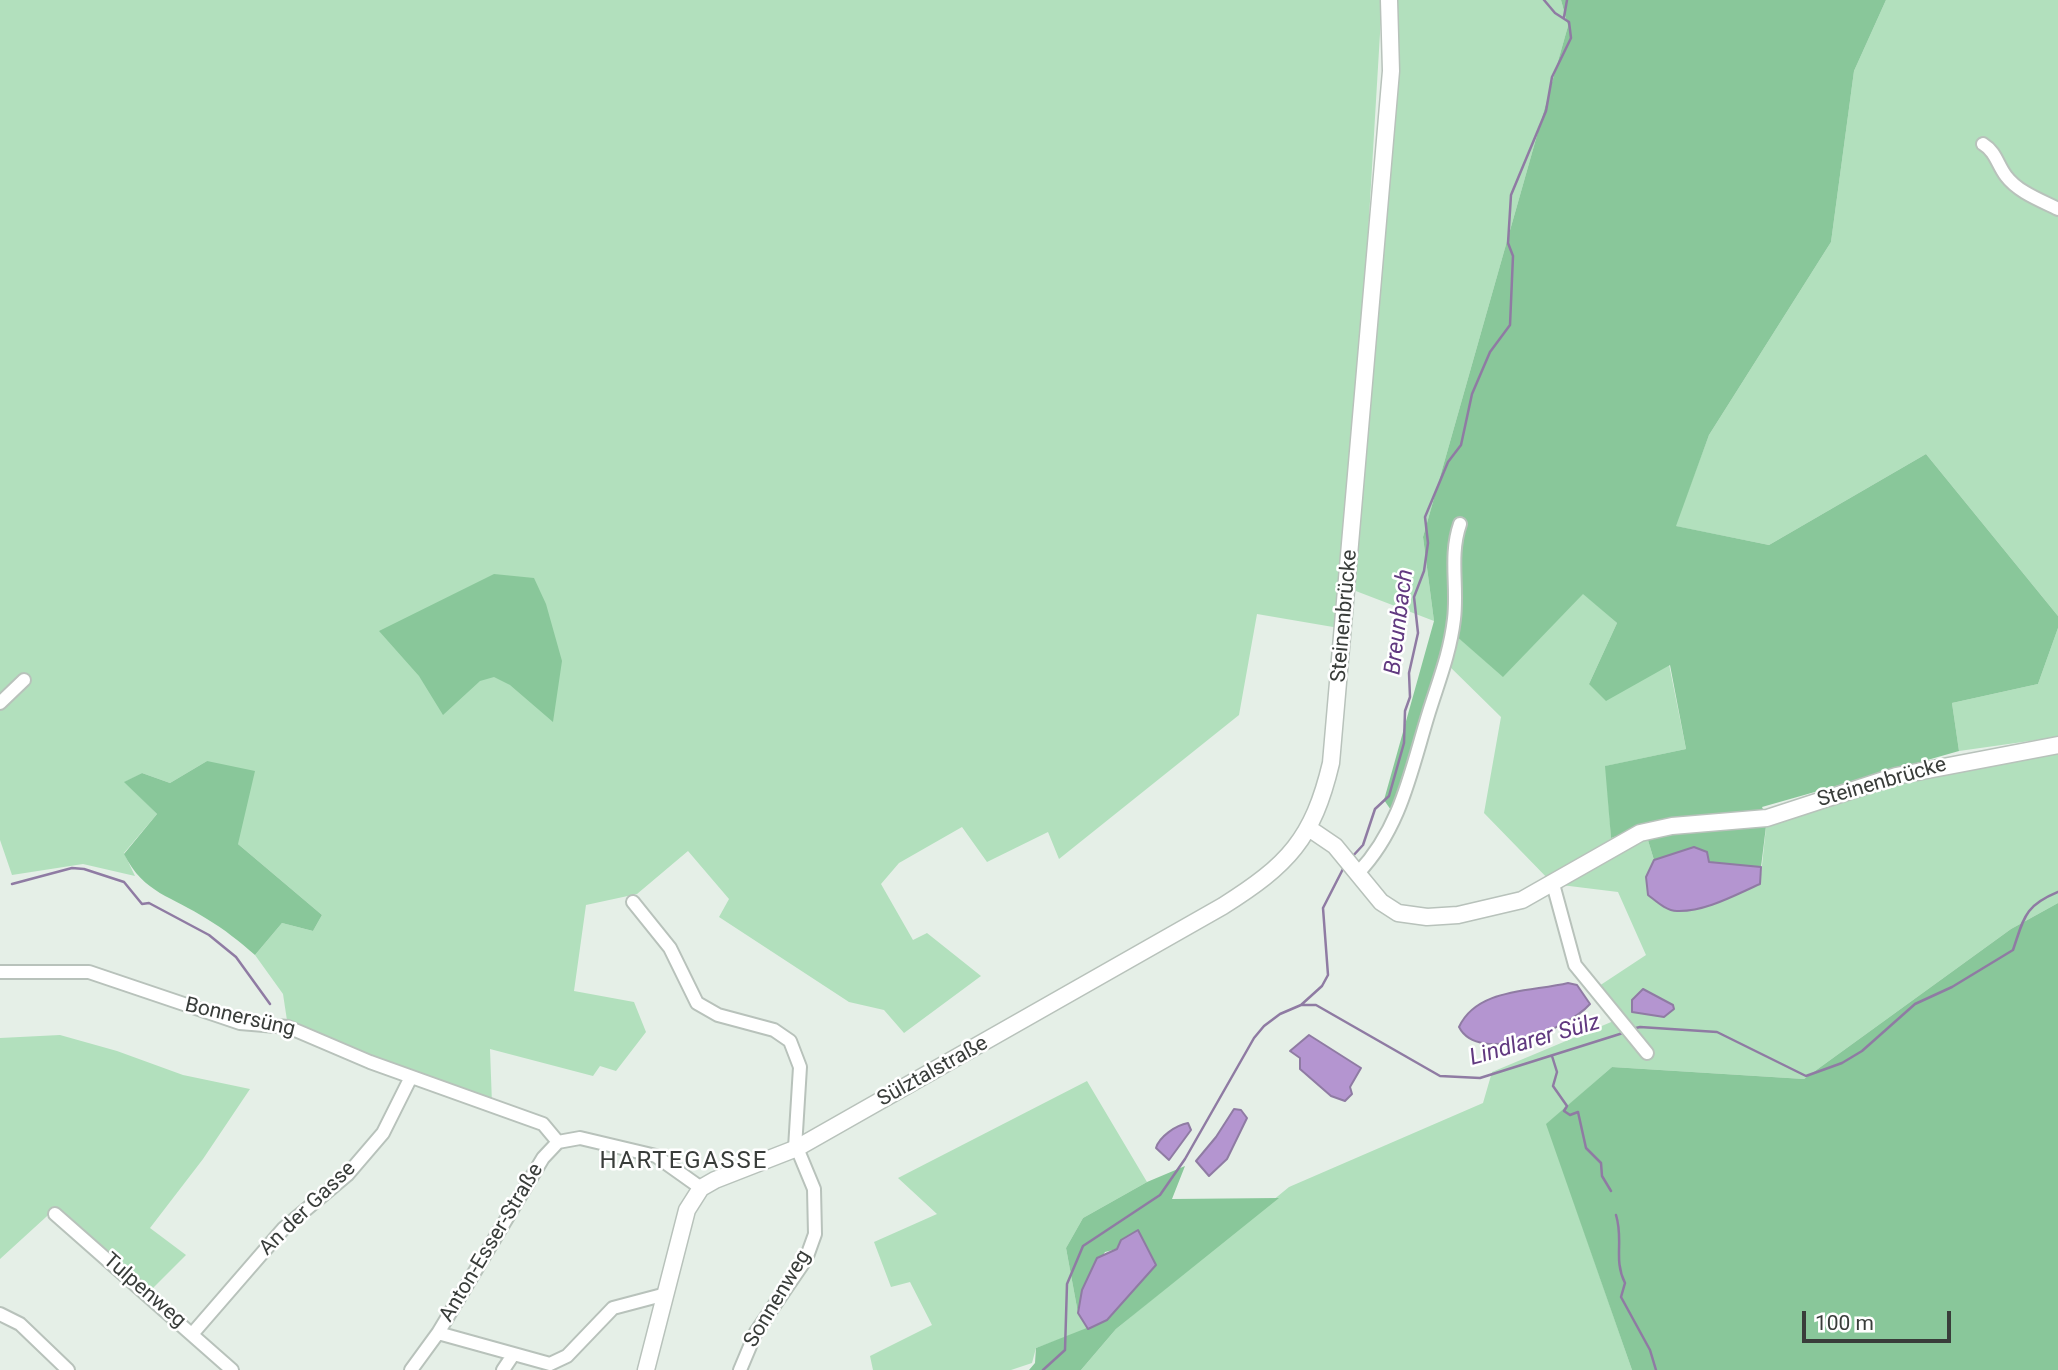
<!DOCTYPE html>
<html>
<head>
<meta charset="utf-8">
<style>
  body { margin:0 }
  #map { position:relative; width:2058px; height:1370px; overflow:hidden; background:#e5efe7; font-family:Roboto,sans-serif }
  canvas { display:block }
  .scale { position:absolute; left:1802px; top:1311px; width:149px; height:32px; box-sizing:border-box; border:4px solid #393d3a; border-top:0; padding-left:9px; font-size:21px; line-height:24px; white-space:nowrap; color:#393d3a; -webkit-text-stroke:5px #fff; paint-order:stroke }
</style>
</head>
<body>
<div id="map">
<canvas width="2058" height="1370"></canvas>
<div class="scale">100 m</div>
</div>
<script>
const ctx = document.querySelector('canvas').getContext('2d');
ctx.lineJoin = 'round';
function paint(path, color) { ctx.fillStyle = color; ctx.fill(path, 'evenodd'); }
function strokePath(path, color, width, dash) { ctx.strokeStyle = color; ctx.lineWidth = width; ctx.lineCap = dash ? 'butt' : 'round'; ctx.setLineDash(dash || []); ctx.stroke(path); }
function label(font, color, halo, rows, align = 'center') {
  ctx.font = font + ' Roboto,sans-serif'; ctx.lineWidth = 5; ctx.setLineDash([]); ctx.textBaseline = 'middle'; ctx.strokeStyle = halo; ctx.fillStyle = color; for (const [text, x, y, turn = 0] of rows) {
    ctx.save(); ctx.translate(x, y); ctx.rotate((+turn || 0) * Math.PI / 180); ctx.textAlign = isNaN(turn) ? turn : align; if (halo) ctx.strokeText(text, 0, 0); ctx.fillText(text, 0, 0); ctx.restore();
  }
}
paint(new Path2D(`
  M0,0H1382L1362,335L1339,628L1257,614L1239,715L1059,859L1048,832L987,862L962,827L899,863L881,884L913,940L927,933L981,976L904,1033L884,1010L849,1002L719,917L729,899L688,851L637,894L586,905L574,991L634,1002L646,1032L616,1071L600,1066L593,1076L490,1049L492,1104L288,1027L283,994L255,955L282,923L313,931L322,915L238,844L207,761L170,783L142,773L125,782L157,814L124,853L135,876L83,864L12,875L0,840Z
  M1390,0H1561L1568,26L1423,537L1434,621L1348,588L1399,51Z
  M1886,0H2058V616L1926,454L1769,545L1675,526L1709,435L1831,242L1854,71Z
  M1583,593L1617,623L1589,684L1669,664L1686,749L1606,766L1611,838L1644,827L1654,860L1646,877L1760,884L1767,818L1896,776L2058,745V903L2011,929L1804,1079L1612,1067L1547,1124L1632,1370H1081L1116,1329L1289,1187L1483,1103L1492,1072L1616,1020L1596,988L1646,955L1618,892L1553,884L1484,813L1501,717L1443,660L1447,628L1503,676Z
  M2058,628V737L1959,751L1952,703L2038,684Z
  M60,1035L117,1051L183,1075L250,1089L203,1159L150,1228L186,1255L151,1290L57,1207L0,1259V1038Z
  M1087,1081L1147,1182L1083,1218L1066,1248L1078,1313L1088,1329L1036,1348L1032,1363L1011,1370H873L870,1356L932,1325L910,1282L891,1287L874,1242L937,1214L898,1178Z`), '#b2e0bd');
paint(new Path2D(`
  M1561,0H1886L1854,71L1831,242L1709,435L1676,526L1769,545L1926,454L2058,616V628L2038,684L1952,703L1959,751L1762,807L1767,818L1761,867L1709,862L1694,847L1654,860L1644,827L1611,838L1605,766L1686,749L1670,665L1606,701L1589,684L1617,623L1583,594L1503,677L1448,629L1443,660L1393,813L1384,800L1434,621L1423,537L1568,26Z
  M494,574L534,578L546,604L562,661L553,722L510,685L494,677L480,681L443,715L419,676L379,631Z
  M207,761L255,771L238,844L322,915L313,931L282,923L255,955C240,942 224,929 207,919C172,896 144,894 124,854L157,814L124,782L142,773L170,783Z
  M2058,903V1370H1632L1546,1124L1612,1067L1804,1079L2011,929Z
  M1185,1166L1172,1199L1279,1198L1116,1329L1081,1370H1029L1035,1363L1036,1348L1107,1320L1117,1249L1105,1252L1082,1290L1078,1313L1066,1248L1083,1218L1147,1182Z`), '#89c79a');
const water = new Path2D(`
  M1694,847L1707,852L1709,862L1761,867L1760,884C1735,895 1705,912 1677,911C1666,911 1656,901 1648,895L1646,877L1654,860Z
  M1568,983L1577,985L1590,1004C1568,1029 1479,1066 1459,1027C1477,988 1531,992 1568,983Z
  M1643,989L1673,1005L1674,1009L1664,1017L1632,1012V1000Z
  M1309,1035L1361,1068L1350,1087L1352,1094L1345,1101L1331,1096L1300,1069V1058L1290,1051Z
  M1234,1109L1241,1110L1247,1118L1227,1159L1209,1176L1196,1161L1216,1137Z
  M1188,1123L1191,1130L1169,1160L1156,1148C1159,1137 1176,1125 1188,1123Z
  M1138,1230L1156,1265L1107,1320L1088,1329L1078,1313L1082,1290L1097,1258L1117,1249L1121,1240Z`);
paint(water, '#b495d0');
strokePath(water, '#8f7ba3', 2);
strokePath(new Path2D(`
  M1564,17L1567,0
  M1351,858L1363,845L1375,809L1389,796L1404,743L1405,711L1410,697L1409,673L1418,633L1414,597L1424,571L1428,543L1425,517L1448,462L1461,445L1472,394L1490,352L1510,325L1513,256L1508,243L1511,195L1546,111L1552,77L1571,38L1569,22L1555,13L1544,0
  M12,884L72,868L84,869L124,882L142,904L149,903L209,935L236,957L270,1004
  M1301,1005L1322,986L1328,975L1323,908L1345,865
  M1632,1029L1640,1027L1717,1032L1806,1076L1842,1063L1862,1051L1915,1004L1952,987L2013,950C2024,918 2024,906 2058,892
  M1552,1056L1557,1072L1553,1086L1567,1106L1564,1111L1570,1115L1578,1112L1586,1148L1601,1163L1602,1176L1611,1191
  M1616,1215C1624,1241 1613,1259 1625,1283L1621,1297L1650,1350L1656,1370
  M1043,1370L1065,1350L1067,1284L1083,1246L1160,1195L1185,1159L1254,1038L1264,1026L1280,1014L1301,1005H1316L1440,1076L1480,1078L1623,1033`), '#8f7ba3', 2.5);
const minor = new Path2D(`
  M1983,144C1996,152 1997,164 2006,176C2018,192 2040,200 2058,209
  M0,703L24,680
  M1358,873C1401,828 1411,770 1429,712C1439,680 1450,653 1454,619C1458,586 1449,556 1460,524
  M1553,884L1575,965L1647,1053
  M633,902L670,948L697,1003L718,1015L774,1030L790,1041L800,1067L795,1148
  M0,972H89L240,1023L288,1027L370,1062L543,1124L558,1142
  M55,1214L232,1370
  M0,1314L20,1324L68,1370
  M193,1333L284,1228L347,1175L383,1133L411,1077
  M438,1333L550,1364L567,1356L613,1308L666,1294
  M411,1370L438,1333L543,1158L558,1142L580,1138L656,1156L701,1188
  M503,1370L513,1355
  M740,1370L756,1332L806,1259L815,1234L814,1189L797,1148`);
const major = new Path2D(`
  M1310,829L1335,846L1381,902L1398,913L1427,917L1458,915L1522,900L1640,833L1672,826L1767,818L1896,776L2058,745
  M646,1370L687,1210L701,1188L715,1180L797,1148L1223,906C1288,865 1313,839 1331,763L1391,71L1389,0`);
strokePath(minor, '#b8c2bb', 16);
strokePath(major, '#b8c2bb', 19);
strokePath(minor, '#fff', 12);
strokePath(major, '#fff', 16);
label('21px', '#393d3a', '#fff', [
  ["Steinenbrücke",1345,616,-85],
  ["Steinenbrücke",1882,783,-16],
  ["Bonnersüng",240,1018,13],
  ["Sülztalstraße",933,1072,-29],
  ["An der Gasse",308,1209,-44],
  ["Anton-Esser-Straße",492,1243,-59],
  ["Tulpenweg",144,1291,41],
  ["Sonnenweg",778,1299,-59]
]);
label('italic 23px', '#613980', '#fff', [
  ["Breunbach",1400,622,-83],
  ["Lindlarer Sülz",1535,1041,-16]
]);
ctx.letterSpacing = '2px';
label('24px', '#393d3a', '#fff', [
  ["HARTEGASSE",684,1162]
]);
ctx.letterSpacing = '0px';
</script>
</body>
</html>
